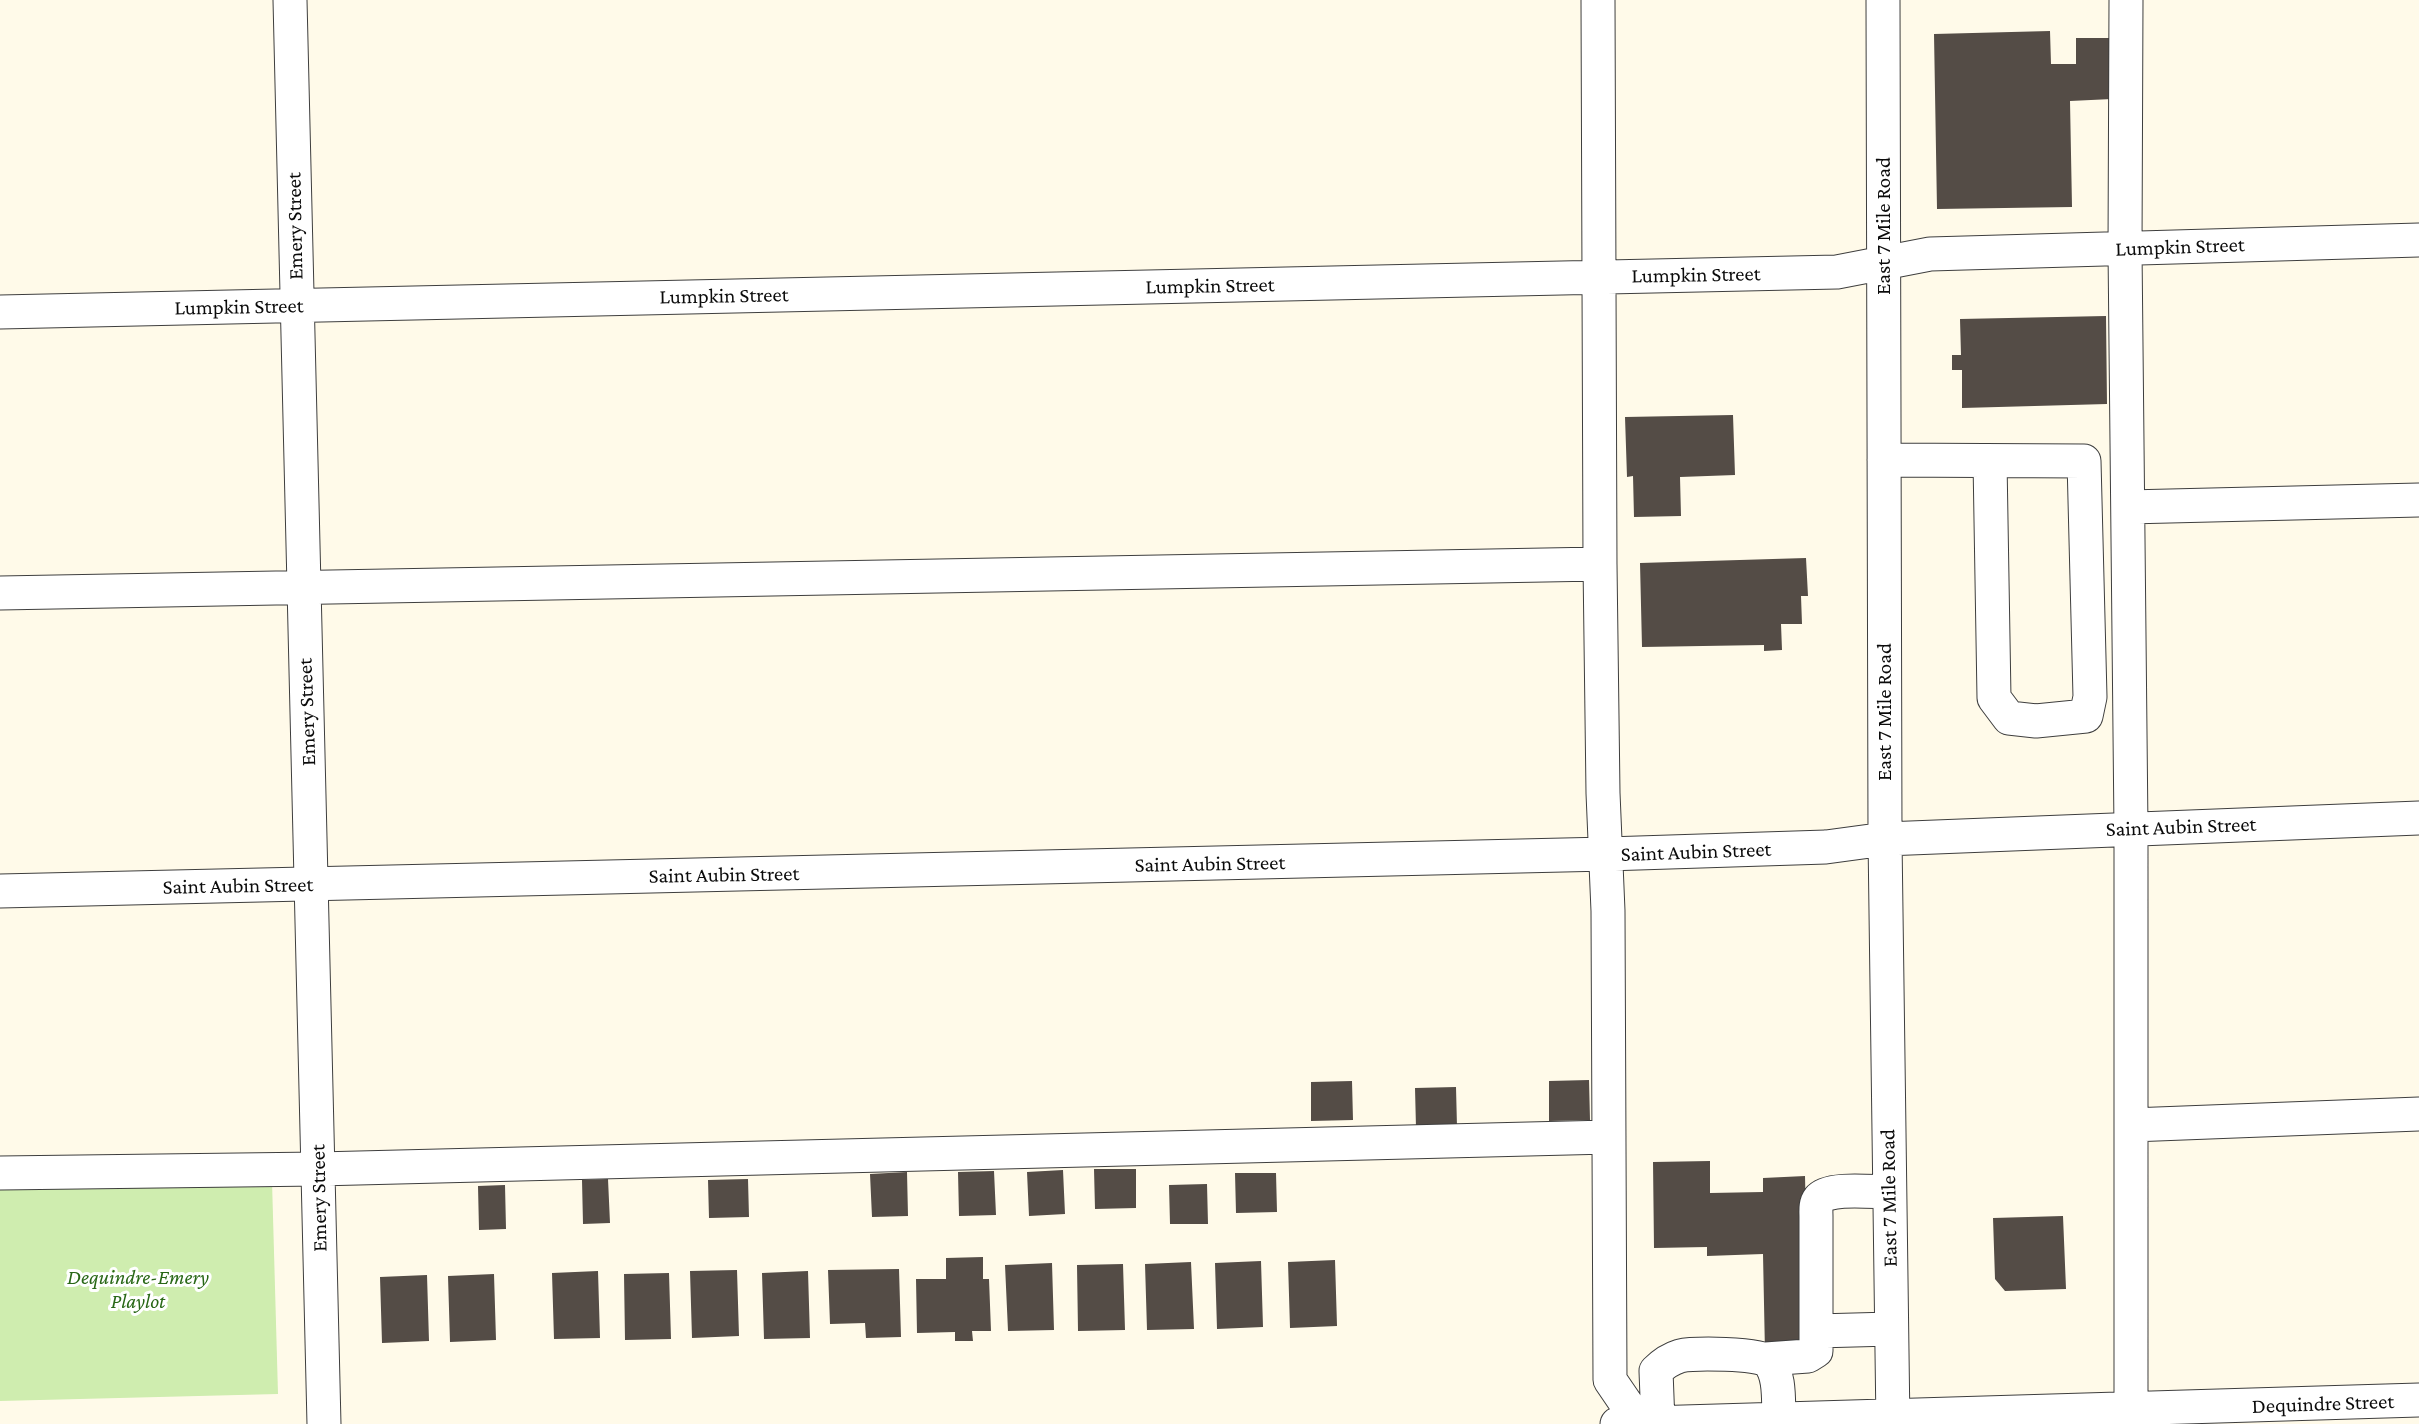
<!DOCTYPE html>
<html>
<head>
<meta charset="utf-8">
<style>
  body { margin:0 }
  canvas { display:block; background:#fffae9 }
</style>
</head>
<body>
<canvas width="2419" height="1424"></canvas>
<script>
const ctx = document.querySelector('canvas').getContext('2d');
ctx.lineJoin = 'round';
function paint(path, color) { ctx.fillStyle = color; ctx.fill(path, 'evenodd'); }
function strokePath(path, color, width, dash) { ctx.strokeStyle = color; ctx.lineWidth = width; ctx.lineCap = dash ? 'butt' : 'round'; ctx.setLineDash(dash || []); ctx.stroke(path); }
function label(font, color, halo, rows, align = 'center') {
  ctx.font = font + ' "Crimson Pro",serif'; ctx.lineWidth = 6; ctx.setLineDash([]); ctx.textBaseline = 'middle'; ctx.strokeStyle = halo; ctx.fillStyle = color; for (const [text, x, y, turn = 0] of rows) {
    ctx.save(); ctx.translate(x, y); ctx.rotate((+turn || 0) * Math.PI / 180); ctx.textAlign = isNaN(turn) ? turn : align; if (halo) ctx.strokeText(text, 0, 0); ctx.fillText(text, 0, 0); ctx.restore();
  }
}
paint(new Path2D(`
  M272,1181L278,1394L0,1401V1187Z`), '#cfedaf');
paint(new Path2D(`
  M2050,31L2051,64H2076V38H2111L2112,99L2070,101L2072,207L1937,209L1934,34Z
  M2106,316L2107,404L1962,408V370H1952V355H1961L1960,319Z
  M1733,415L1735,475L1680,477L1681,516L1634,517L1633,476L1627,477L1625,417Z
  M1806,558L1808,596H1801L1802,624H1781L1782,650L1764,651V645L1642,647L1640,563Z
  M1589,1080L1590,1120L1549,1121V1081Z
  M1352,1081L1353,1120L1311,1121V1082Z
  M1456,1087L1457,1127L1416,1128L1415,1088Z
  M1710,1161V1193L1763,1192V1178L1805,1176L1809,1351L1765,1353L1763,1254L1707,1256V1247L1654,1248L1653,1162Z
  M1094,1169H1136V1208L1095,1209Z
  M1063,1170L1065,1214L1029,1216L1027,1172Z
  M994,1171L996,1215L959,1216L958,1172Z
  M907,1172L908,1216L872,1217L870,1174Z
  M1235,1173H1276L1277,1212L1236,1213Z
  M608,1179L610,1223L583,1224L582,1180Z
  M748,1179L749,1217L709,1218L708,1180Z
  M1207,1184L1208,1224H1170L1169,1185Z
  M505,1185L506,1229L479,1230L478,1186Z
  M2063,1216L2066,1289L2005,1291L1995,1279L1993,1218Z
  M983,1257V1279H989L991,1331H972L973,1341H955V1332L917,1333L916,1279H946V1258Z
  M1335,1260L1337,1326L1290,1328L1288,1262Z
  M1261,1261L1263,1327L1217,1329L1215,1263Z
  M1191,1262L1194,1329L1147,1330L1145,1264Z
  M1052,1263L1054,1330L1008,1331L1005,1265Z
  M1123,1264L1125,1330L1078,1331L1077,1265Z
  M899,1269L901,1337L866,1338L865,1323L830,1324L828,1270Z
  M737,1270L739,1336L692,1338L690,1271Z
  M598,1271L600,1338L554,1339L552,1273Z
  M808,1271L810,1338L764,1339L762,1273Z
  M669,1273L671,1339L625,1340L624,1274Z
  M494,1274L496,1340L450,1342L448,1276Z
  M427,1275L429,1341L382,1343L380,1277Z`), '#544c46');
const minor = new Path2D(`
  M290,0L324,1424
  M1598,0L1600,564L1603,793L1608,911L1610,1380L1640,1424
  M1883,0L1885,839L1893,1424
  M2126,0L2125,249L2131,829V1424
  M0,312L1837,272L1930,254L2419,240
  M1884,460L2084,461L2090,697L2086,716L2036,721L2009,718L1994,698L1990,461
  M2128,507L2419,500
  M0,593L1600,564
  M0,891L1607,854L1826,847L1885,839L2419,818
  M2131,1125L2419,1114
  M0,1173L318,1169L1609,1137
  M1817,1331L1891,1329
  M1766,1359L1808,1356L1816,1351V1217C1816,1211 1815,1204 1819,1199C1828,1187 1873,1192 1889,1192
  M1658,1423L1656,1371C1664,1363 1670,1359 1680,1356C1693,1353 1759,1353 1768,1361C1781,1375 1778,1402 1779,1420
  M1617,1424L2419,1400`);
strokePath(minor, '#3e3e3e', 35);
strokePath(minor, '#fff', 33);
label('21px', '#0b0b0b', '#fff', [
  ["Emery Street",295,226,-91],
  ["East 7 Mile Road",1884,226,-90],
  ["Lumpkin Street",2180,247,-2],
  ["Lumpkin Street",1696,275,-1],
  ["Lumpkin Street",1210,286,-1],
  ["Lumpkin Street",724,296,-1],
  ["Lumpkin Street",239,307,-1],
  ["Emery Street",307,712,-92],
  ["East 7 Mile Road",1885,712,-90],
  ["Saint Aubin Street",2181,827,-2],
  ["Saint Aubin Street",1696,852,-2],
  ["Saint Aubin Street",1210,864,-1],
  ["Saint Aubin Street",724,875,-1],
  ["Saint Aubin Street",238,886,-1],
  ["Emery Street",319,1198,-91],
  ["East 7 Mile Road",1889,1198,-91],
  ["Dequindre Street",2323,1404,-2]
]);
label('italic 21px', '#286716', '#fff', [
  ["Dequindre-Emery",138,1278],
  ["Playlot",138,1302]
]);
</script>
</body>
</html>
